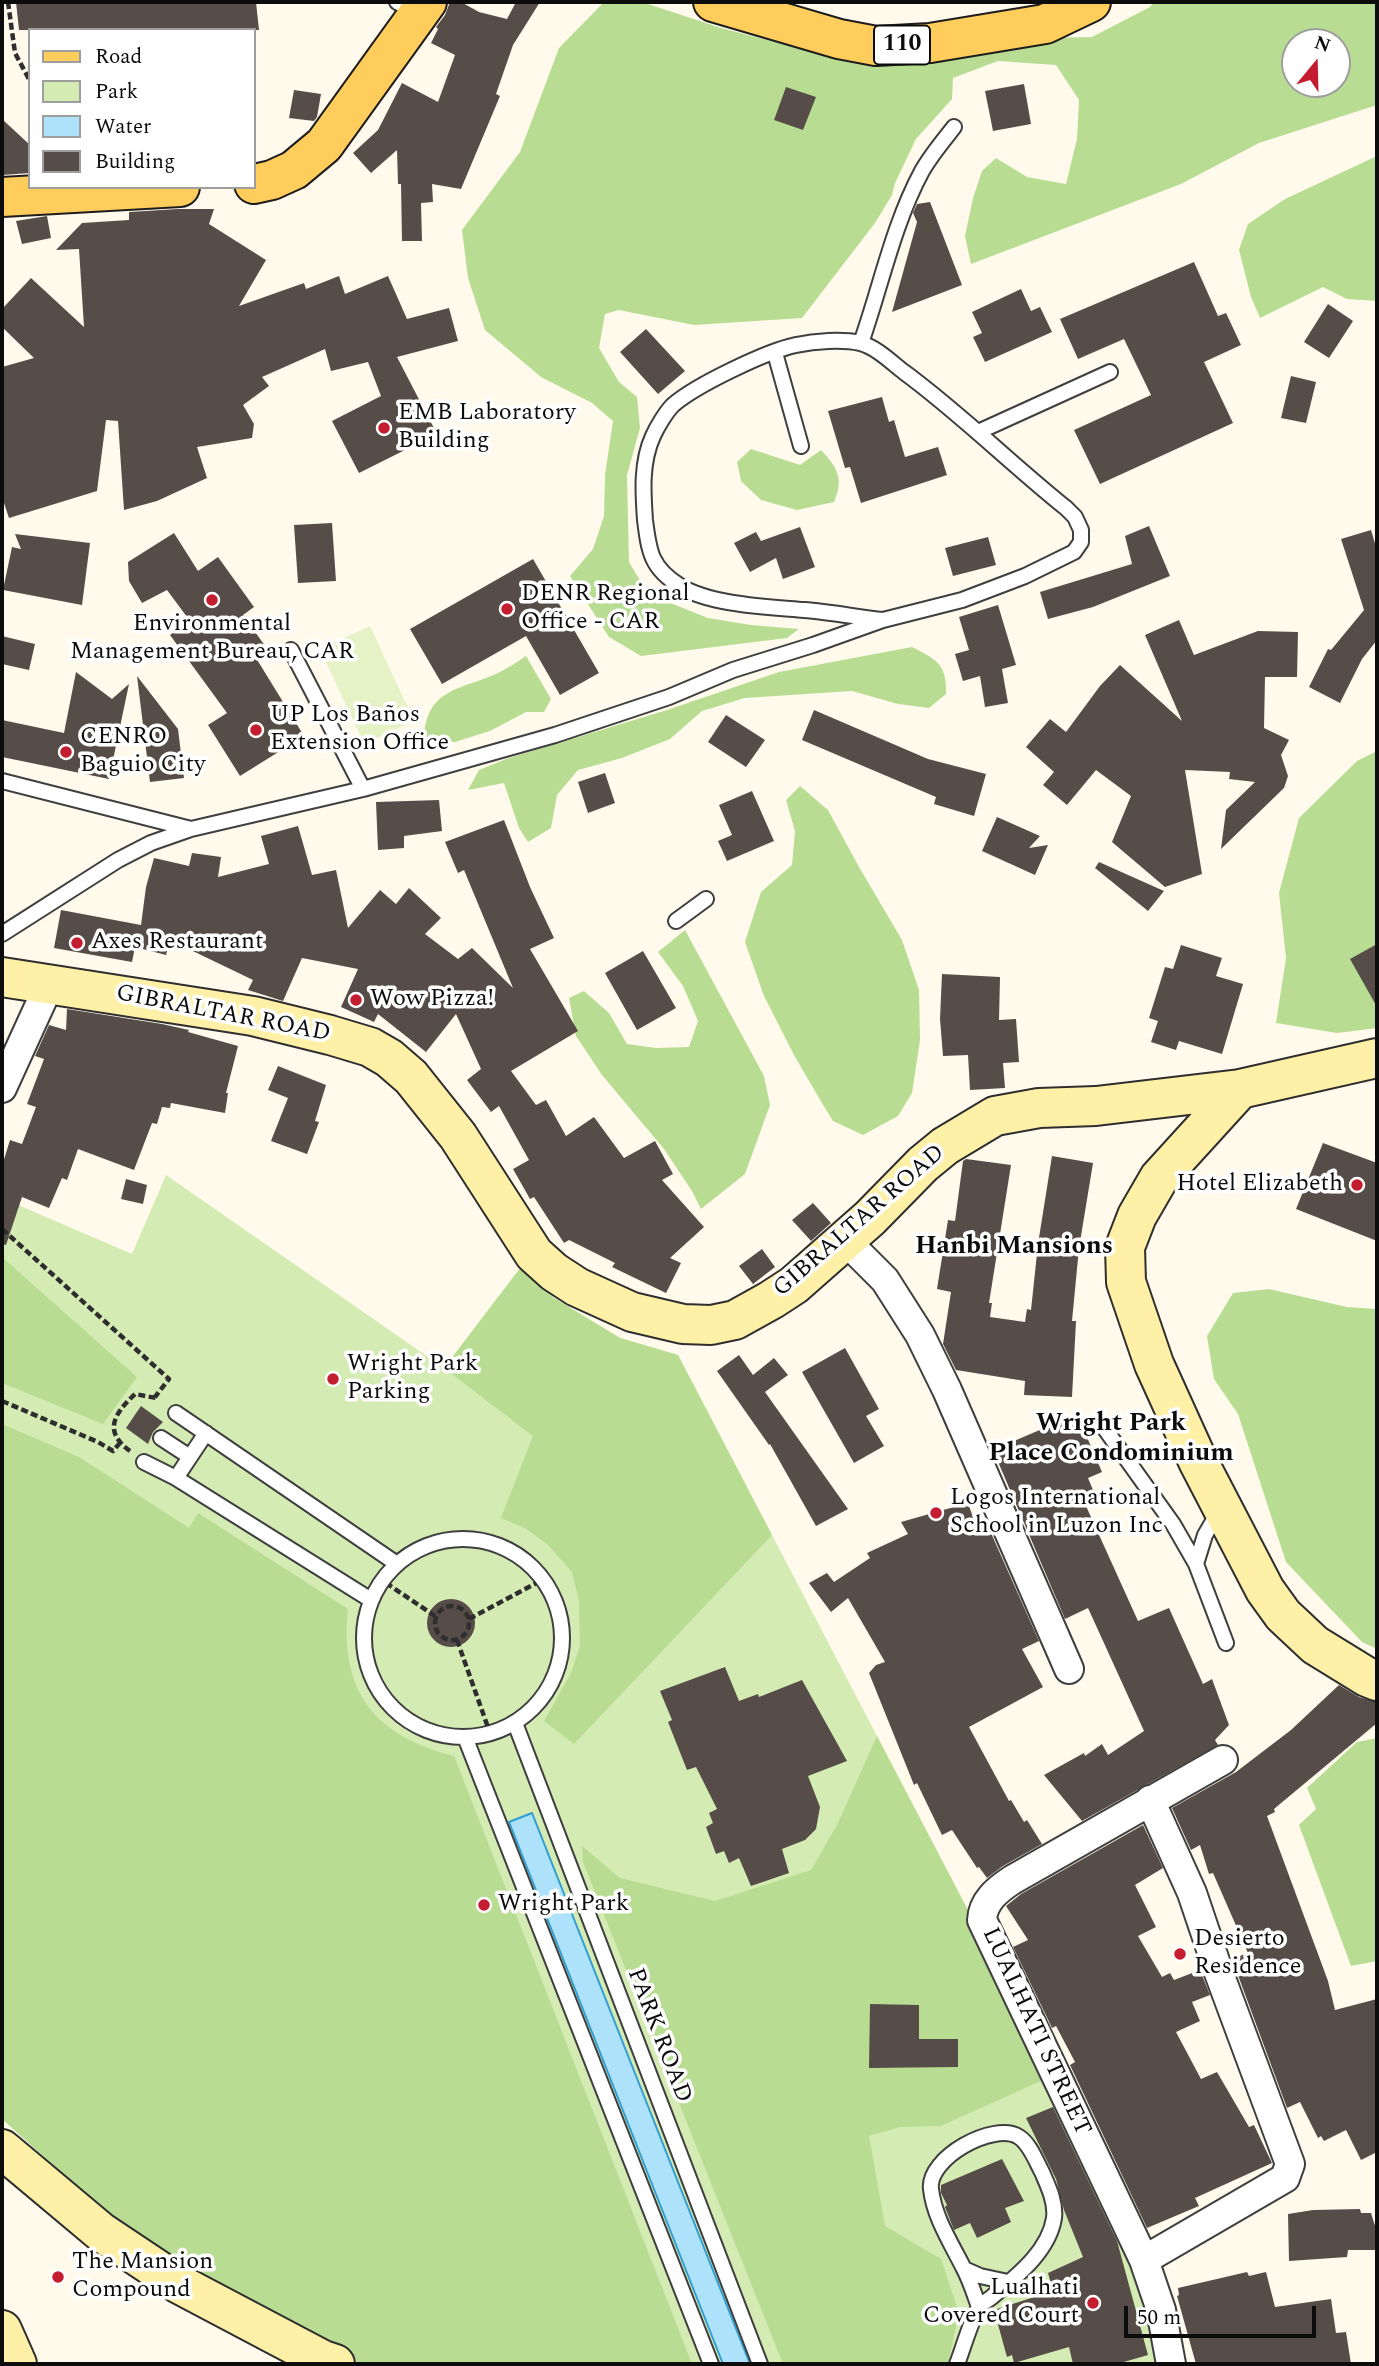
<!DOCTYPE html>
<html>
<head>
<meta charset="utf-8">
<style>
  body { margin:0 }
  #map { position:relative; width:1379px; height:2366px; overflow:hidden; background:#fffaec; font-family:Spectral,serif }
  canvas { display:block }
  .frame { position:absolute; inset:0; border:4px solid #0c0c0c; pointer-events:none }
  .legend { position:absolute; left:28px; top:28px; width:228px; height:161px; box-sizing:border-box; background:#fff; border:2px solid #9e9e9e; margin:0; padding:9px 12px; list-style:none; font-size:21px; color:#0c0c0c }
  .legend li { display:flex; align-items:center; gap:14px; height:35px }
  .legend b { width:35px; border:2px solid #9e9e9e }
  .north { position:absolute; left:1281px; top:28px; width:70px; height:70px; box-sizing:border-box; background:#fff; border:2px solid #9e9e9e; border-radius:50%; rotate:19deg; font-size:19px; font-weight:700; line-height:28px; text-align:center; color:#0c0c0c }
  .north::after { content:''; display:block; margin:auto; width:24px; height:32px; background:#c41d2f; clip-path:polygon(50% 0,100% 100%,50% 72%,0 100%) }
  .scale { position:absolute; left:1124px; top:2306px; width:192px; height:32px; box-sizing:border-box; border:4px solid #0c0c0c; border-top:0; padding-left:9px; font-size:21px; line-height:24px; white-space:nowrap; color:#0c0c0c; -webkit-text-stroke:5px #fff; paint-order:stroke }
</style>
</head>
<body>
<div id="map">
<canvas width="1379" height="2366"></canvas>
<div class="frame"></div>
<ul class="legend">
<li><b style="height:9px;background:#ffcd5c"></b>Road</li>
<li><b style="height:19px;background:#d4ebb3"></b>Park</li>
<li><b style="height:19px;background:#ade2fa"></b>Water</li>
<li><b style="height:19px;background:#564d48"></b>Building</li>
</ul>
<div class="north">N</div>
<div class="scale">50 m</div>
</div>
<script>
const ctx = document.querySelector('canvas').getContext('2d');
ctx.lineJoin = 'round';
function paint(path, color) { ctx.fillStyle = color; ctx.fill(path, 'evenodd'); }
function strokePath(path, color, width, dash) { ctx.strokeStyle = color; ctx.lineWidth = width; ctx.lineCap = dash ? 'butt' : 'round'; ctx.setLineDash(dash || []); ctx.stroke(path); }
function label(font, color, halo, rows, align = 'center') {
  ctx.font = font + ' Spectral,serif'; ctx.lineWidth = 7; ctx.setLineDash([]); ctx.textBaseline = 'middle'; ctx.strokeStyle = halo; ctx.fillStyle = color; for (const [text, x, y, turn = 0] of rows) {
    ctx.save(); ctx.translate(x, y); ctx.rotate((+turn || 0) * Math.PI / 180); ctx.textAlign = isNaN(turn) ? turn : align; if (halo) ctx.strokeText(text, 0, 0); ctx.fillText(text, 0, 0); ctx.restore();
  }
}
paint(new Path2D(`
  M166,1175L444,1368L521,1267L554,1298L620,1338L678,1355L1054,2075L1144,2293L1156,2364H354L92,2200L2,2119V1198L132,1254Z`), '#d4ebb3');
paint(new Path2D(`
  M604,2H642L721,28L809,51L924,57L1042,38L1092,37L1150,7L1154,2H1377V105L1259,143L1181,184L971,264L965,236L973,198L982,171L996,158L1027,177L1066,184L1077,139L1079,100L1056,65L998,61L953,78L952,99L916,139L895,183L892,195L875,223L802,318L694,325L619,310L605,314L599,348L619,382L637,397L640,428L627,475L629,562L648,594L708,618L751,625L799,629L787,638L641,656L609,637L570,576L593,549L604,516L605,475L613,421L592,403L541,377L485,330L468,278L462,230L520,152L559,48ZM1295,42H1337V84H1295Z
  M1377,156V301L1347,299L1323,287L1260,318L1251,297L1239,250L1248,224L1285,199Z
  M751,449L800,465L821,450C838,468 844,479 834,502L797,510L761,500L741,481L737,462Z
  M912,647C937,660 947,664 946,694L929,708L898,704L852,691L745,698L702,711L670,739L622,758L578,770L557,795L551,828L528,842L519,828L504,783L468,790L479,770L506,759L667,710L779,672Z
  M526,656L551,699L544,712H526L490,731L455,742L424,739C426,687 462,690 498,673C508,668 517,662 526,656Z
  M1377,751V1028L1337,1033L1276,1023L1286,958L1279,893L1299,818L1357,761Z
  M800,786L828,810L859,867L902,940L919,990L920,1040L912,1093L898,1116L863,1135L833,1121L822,1103L794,1055L764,996L745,942L761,892L792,865L795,831L786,800Z
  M685,930L764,1076L770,1105L745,1174L701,1209L692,1191L664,1149L602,1075L576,1036L569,998L584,991L609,1013L627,1044L656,1048L689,1047L698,1021L683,986L658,952Z
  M2,1257L137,1377L103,1424L2,1383Z
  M521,1267L554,1298L620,1338L678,1355L772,1535L574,1744L544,1721L571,1673L580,1646L579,1601L572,1572L547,1544L525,1528L501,1518L533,1436L444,1368Z
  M1269,1289L1347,1307L1377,1309V1649L1362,1642L1286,1562L1238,1414L1214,1379L1207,1336L1233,1293Z
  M2,1424L79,1457L189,1528L198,1513L348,1609C339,1692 375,1736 454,1756L692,2364H354L327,2355L187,2271L92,2200L2,2119Z
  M877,1736L1054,2075L941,2126L900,2127L869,2136L885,2226L941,2259L959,2313L948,2364H783L583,1862L582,1846L620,1878L715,1901L811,1870L838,1823Z
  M1377,1738V1961L1351,1966L1299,1825L1316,1809L1307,1788L1357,1742Z`), '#b8dd92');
paint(new Path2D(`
  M370,626L414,721L364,744L320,649Z`), '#e5f2c6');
const water = new Path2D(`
  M532,1813L750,2364H723L509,1822Z`);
paint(water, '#ade2fa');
strokePath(water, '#309dd5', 2);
paint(new Path2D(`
  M16,2H256L259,30H19Z
  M450,2H461L479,12L507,19L516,2H540L513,45L496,94L500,96L461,189L432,184L433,202L421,203L422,241H402L401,184H398L397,150L371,173L353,153L378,130L402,83L438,102L455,55L431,43L438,29L436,27L445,15Z
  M1024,84L1031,124L993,131L985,91Z
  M786,87L816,97L803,130L774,120Z
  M294,90L321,94L317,117L314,121L289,118Z
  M2,119L30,145V173L2,175Z
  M930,202L962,285L892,312L917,222L913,213L917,204Z
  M178,209H214L209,224L266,260L239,306L304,283L306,289L339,276L345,294L388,276L407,319L449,308L458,341L397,357L437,434L359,473L332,421L381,396L368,362L331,371L325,349L262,377L269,386L243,405L254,424L252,438L197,447L207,478L157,501L124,510L118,421L106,420L97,491L9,518L2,497V367L34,358L2,327V309L31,278L84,327L79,249L56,250L82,223L129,220V212Z
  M47,216L51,238L22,244L16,221Z
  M1194,262L1218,316L1226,313L1241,345L1204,362L1233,423L1100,484L1074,430L1151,395L1124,339L1078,359L1060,319Z
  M1021,289L1031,311L1040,307L1052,332L985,362L973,337L982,333L972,312Z
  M1328,304L1353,321L1329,358L1304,342Z
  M646,329L685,371L658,394L620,352Z
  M1291,376L1316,382L1306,423L1281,418Z
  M882,397L889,422L894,420L905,457L938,447L947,475L861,503L850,467L845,468L828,411Z
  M332,523L336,581L298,583L294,525Z
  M1149,526L1170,576L1093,607L1048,619L1040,592L1132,564L1125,536Z
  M800,527L815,567L783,579L776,558L750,572L734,543L756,532L761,541Z
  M1371,530L1377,550V640L1362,659L1340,703L1309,687L1328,649L1331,650L1364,610L1341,539Z
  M174,533L198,571L218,557L254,607L243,615L268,650L256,658L304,736L240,776L208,725L227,713L170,635L190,621L167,590L142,603L129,581L128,562Z
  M15,534L90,543L82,605L3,590L12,547L21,549Z
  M988,537L996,565L953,576L945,548Z
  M533,559L599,673L560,695L526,636L442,684L410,629Z
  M998,605L1016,665L1002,669L1008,703L985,707L980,676L963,681L955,654L969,650L959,617Z
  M1179,620L1194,655L1258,631L1298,632L1297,677H1265L1264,728L1289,740L1281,755L1288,776L1284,788L1221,849L1226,810L1255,782L1229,779L1230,772L1185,770L1202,874L1165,887L1112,842L1131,796L1096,770L1067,805L1043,785L1054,772L1026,747L1050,719L1066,732L1100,686L1120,665L1182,721L1145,635Z
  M2,636L35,644L29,670L2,664Z
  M76,672L112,699L129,684L109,779L2,757V720L64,733Z
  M137,676L178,729L184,778L150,782Z
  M814,710L928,759L986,774L974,816L934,804L936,797L802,740Z
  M726,715L765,740L746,767L708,742Z
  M605,773L615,803L588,813L578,782Z
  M752,791L774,841L727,861L718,841L732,835L719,805Z
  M439,800L442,831L404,836V848L378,850L376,802Z
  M997,817L1040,836L1029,848L1048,845L1035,875L982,851Z
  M504,820L530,887L554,938L530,949L578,1031L511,1071L536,1105L546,1100L566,1136L594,1117L624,1158L655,1141L673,1174L662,1180L704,1227L670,1258L681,1263L666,1293L612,1267L615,1263L569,1240L564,1243L534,1197L530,1199L513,1169L529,1160L499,1106L491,1112L467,1080L481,1069L456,1014L426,1052L378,1014L374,1022L341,1007L358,969L302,958L283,1001L248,990L253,980L170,940L166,955L135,947L132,962L54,948L61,910L141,925L146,887L154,858L189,866L192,853L221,857L218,877L269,864L261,836L298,826L312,875L336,870L348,928L380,890L396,904L409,888L441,918L425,934L458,959L472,948L513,988L464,870L458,873L445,842Z
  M1099,862L1164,891L1148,911L1095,868Z
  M1377,944V1007L1350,959Z
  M1181,945L1222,958L1216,976L1243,984L1222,1054L1179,1041L1176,1050L1151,1042L1158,1021L1149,1018L1165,967L1173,969Z
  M643,951L676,1008L637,1030L605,973Z
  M942,974L1000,977L999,1020L1016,1019L1019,1062L1003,1063L1005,1088L970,1090L968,1055L943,1056L940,1019Z
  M67,1009L162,1024L189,1030L188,1032L238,1046L226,1093H228L225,1113L171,1103L170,1108L162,1107L157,1124L152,1123L134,1170L78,1149L67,1180L62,1178L49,1208L22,1197L6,1245L2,1244V1166L10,1140L22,1144L36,1107L27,1104L44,1059L35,1056L49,1025L66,1030Z
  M278,1066L326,1085L315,1121L319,1122L307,1154L271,1141L288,1098L268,1090Z
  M1323,1143L1377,1163V1241L1296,1209Z
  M1052,1156L1093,1163L1079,1248L1072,1321H1076L1072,1397L1024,1395L1025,1381L956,1370L943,1344L951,1292L937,1289L948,1220L955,1221L963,1161L966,1159L1011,1165L989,1303H992L990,1317L1025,1322L1027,1309L1031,1310L1038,1244Z
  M126,1179L147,1185L143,1204L121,1199Z
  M813,1203L831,1223L811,1241L792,1220Z
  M762,1249L775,1267L753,1284L739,1266Z
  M845,1348L879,1409L866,1416L884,1446L854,1463L802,1372Z
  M739,1355L753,1375L774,1358L788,1375L765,1392L848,1509L816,1526L770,1444L769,1445L717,1371Z
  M141,1406L163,1422L153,1432L148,1444L126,1428Z
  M1077,1414L1102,1472L1088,1478L1093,1490L1081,1495L1138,1621L1169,1608L1203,1684L1212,1679L1229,1725L1215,1740L1218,1745L1082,1821L1044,1775L1084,1753L1085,1756L1102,1744L1108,1755L1144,1731L1088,1608L1065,1619L993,1450Z
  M968,1503L976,1526L987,1524L1039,1641L1022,1649L1043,1687L969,1727L1009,1801L1011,1800L1024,1822L1027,1820L1042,1844L1003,1866L987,1878L979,1867L977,1868L952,1830L942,1835L917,1783L914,1785L869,1673L876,1665L885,1662L848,1598L831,1612L809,1583L827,1573L834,1582L870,1558L867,1553L908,1534L901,1522Z
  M427 1623a24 24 0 1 1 48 0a24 24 0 1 1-48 0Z
  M725,1667L739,1701L758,1694L759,1697L802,1680L847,1761L808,1776L820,1807L816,1829L805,1840L782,1849L789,1873L751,1886L739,1858L729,1863L724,1851L716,1854L706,1827L713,1823L709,1813L717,1809L696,1767L687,1770L668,1722L672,1720L660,1691Z
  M1339,1685L1359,1697L1377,1702V1723L1274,1809L1275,1812L1267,1816L1328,1981L1335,2010L1377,1999V2152L1361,2160L1346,2130L1324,2141L1321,2136L1318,2138L1300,2102L1287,2108L1232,1959L1248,1953L1213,1873L1209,1874L1200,1845L1191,1850L1172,1808L1236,1772L1291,1730Z
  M1143,1825L1163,1868L1135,1885L1156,1927L1138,1936L1162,1977L1170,1973L1174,1980L1200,1970L1210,1995L1192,2002L1200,2021L1176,2032L1201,2079L1217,2072L1249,2127L1254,2125L1272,2163L1195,2198L1199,2206L1147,2228L1070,2065L1075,2062L1056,2026L1052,2028L1013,1947L1028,1940L1006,1906L1021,1894Z
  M870,2004L919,2005V2039H958V2067L869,2068Z
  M1053,2107L1117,2241L1148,2355L1117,2364H1073L1069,2347L1014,2363L1012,2355L1007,2357L994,2310L1053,2291L1048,2273L1083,2257L1064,2210L1056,2179L1026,2118Z
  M1002,2159L1024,2201L1005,2208L1011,2222L977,2238L970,2223L954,2230L945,2207L947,2205L941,2193V2185Z
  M1360,2209L1361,2213H1371L1376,2229L1375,2250H1348L1347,2257L1289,2261L1288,2214L1313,2210Z
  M1247,2272L1249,2276L1266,2272L1275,2307L1331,2299L1336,2333L1346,2332L1351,2364H1196L1177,2296L1179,2295L1178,2288Z`), '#564d48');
const lane = new Path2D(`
  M397,2L418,13
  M861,343C881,286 893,225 922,171C931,155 943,141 954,127
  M775,353L801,446
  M978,432L1110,372
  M291,650L363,789
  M2,781L191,829
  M676,921L706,899
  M2,934L118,860L151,843L191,829L363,789L555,735L669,697L733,670L813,645L883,620L962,600L1025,576L1074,552L1081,542V530L1075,517L1066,508C1011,464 961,414 904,372C891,362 876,347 860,343C842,339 815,341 796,345C767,351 696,385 673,405C666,412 657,427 653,436C641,462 643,492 645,520C649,552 651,568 680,586C710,605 769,607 804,610C830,612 856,617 883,620
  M176,1413L397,1564
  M1105,1429L1173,1524L1196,1564L1226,1643
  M161,1438L190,1457
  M144,1462L176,1478L371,1600
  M176,1478L206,1433
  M364 1638a99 99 0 1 1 198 0a99 99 0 1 1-198 0Z
  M1196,1564L1205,1535L1219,1511
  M515,1723L760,2364
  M465,1737L711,2364
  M964,2269L980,2276L1008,2282
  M957,2364C962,2352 973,2313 981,2305C984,2302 990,2299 993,2296C1017,2276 1049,2251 1054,2218C1056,2202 1048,2186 1042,2172C1036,2161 1030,2144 1019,2137C994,2121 927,2158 931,2189C934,2217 951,2243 963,2267C970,2280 974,2293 979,2307`);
const street = new Path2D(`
  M2,1088L49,985
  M845,1240L885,1280L920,1335L947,1390L1069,1669
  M1144,2260L1285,2178L1290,2164L1219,1973L1192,1893L1150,1800
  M1171,2364L1161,2310L1144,2260L982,1920C983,1901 997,1890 1012,1880L1223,1760`);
const secondary = new Path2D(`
  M2,977L253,1016L330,1035L370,1047L389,1058L411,1077L458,1136L534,1254L554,1272L577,1287L632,1312L683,1324L711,1325L735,1320L771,1300L794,1285L870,1218L923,1164L945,1146L995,1116L1039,1108L1096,1106L1240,1089L1377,1058
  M1240,1089L1159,1178L1137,1216L1125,1247L1126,1282L1154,1364L1198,1461L1265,1590L1283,1615L1315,1645L1367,1677L1377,1681
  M2,2149L101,2232L179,2284L323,2360L335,2364
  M2,2330L17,2364`);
const primary = new Path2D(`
  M713,2L839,39L876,46L930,43L1045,24L1091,2
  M254,184L272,180L294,170L324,145L427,2
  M2,197L180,187`);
strokePath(lane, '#3f3f3f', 18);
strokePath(street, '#3f3f3f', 32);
strokePath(secondary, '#2e2e2e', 42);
strokePath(primary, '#1d1d1d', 42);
strokePath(new Path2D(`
  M8,2L15,53L30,81
  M2,1229L169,1379L155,1397
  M2,1401L98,1442L113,1451L119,1444
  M130,1451C102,1431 115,1413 135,1394L156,1398
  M386,1583L435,1616
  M435 1623a17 17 0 1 1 34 0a17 17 0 1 1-34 0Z
  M469,1619L544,1579
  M457,1640L490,1733`), '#2e2e2e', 4.5, [7, 3.5]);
strokePath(lane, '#fff', 14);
strokePath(street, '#fff', 28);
strokePath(secondary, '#fff0a7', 38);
strokePath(primary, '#ffcd5c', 38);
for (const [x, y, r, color] of [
  [384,428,7,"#c41d2f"],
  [212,600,7,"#c41d2f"],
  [507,609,7,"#c41d2f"],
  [256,730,7,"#c41d2f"],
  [66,752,7,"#c41d2f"],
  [77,943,7,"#c41d2f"],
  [356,1000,7,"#c41d2f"],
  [1357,1185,7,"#c41d2f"],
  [333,1379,7,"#c41d2f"],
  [936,1513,7,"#c41d2f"],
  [484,1905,7,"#c41d2f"],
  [1180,1954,7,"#c41d2f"],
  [58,2277,7,"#c41d2f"],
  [1093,2303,7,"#c41d2f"]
]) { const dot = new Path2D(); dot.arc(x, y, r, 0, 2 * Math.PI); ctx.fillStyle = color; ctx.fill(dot); strokePath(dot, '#fff', 2.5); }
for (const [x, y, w] of [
  [902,45,56]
]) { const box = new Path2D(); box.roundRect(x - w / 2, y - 19.5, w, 39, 5); ctx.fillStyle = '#fff'; ctx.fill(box); strokePath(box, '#0c0c0c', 2); }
label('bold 23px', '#0c0c0c', null, [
  ["110",902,45]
]);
label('24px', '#0c0c0c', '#fff', [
  ["EMB Laboratory",398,414],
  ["Building",398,442],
  ["DENR Regional",521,595],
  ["Office - CAR",521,623],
  ["Environmental",212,625,"center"],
  ["Management Bureau, CAR",212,653,"center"],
  ["UP Los Baños",270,716],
  ["Extension Office",270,744],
  ["CENRO",80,738],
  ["Baguio City",80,766],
  ["Axes Restaurant",91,943],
  ["Wow Pizza!",370,1000],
  ["Hotel Elizabeth",1343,1185,"right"],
  ["Wright Park",347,1365],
  ["Parking",347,1393],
  ["Logos International",950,1499],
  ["School in Luzon Inc",950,1527],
  ["Wright Park",498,1905],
  ["Desierto",1194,1940],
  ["Residence",1194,1968],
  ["The Mansion",72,2263],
  ["Compound",72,2291],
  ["Lualhati",1079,2289,"right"],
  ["Covered Court",1079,2317,"right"]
], 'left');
label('24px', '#0c0c0c', '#fff', [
  ["GIBRALTAR ROAD",223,1015,11],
  ["GIBRALTAR ROAD",860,1222,-41],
  ["LUALHATI STREET",1035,2032,65],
  ["PARK ROAD",658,2036,69]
]);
label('bold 26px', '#0c0c0c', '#fff', [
  ["Hanbi Mansions",1014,1248],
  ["Wright Park",1111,1425],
  ["Place Condominium",1111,1455]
]);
</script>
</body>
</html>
